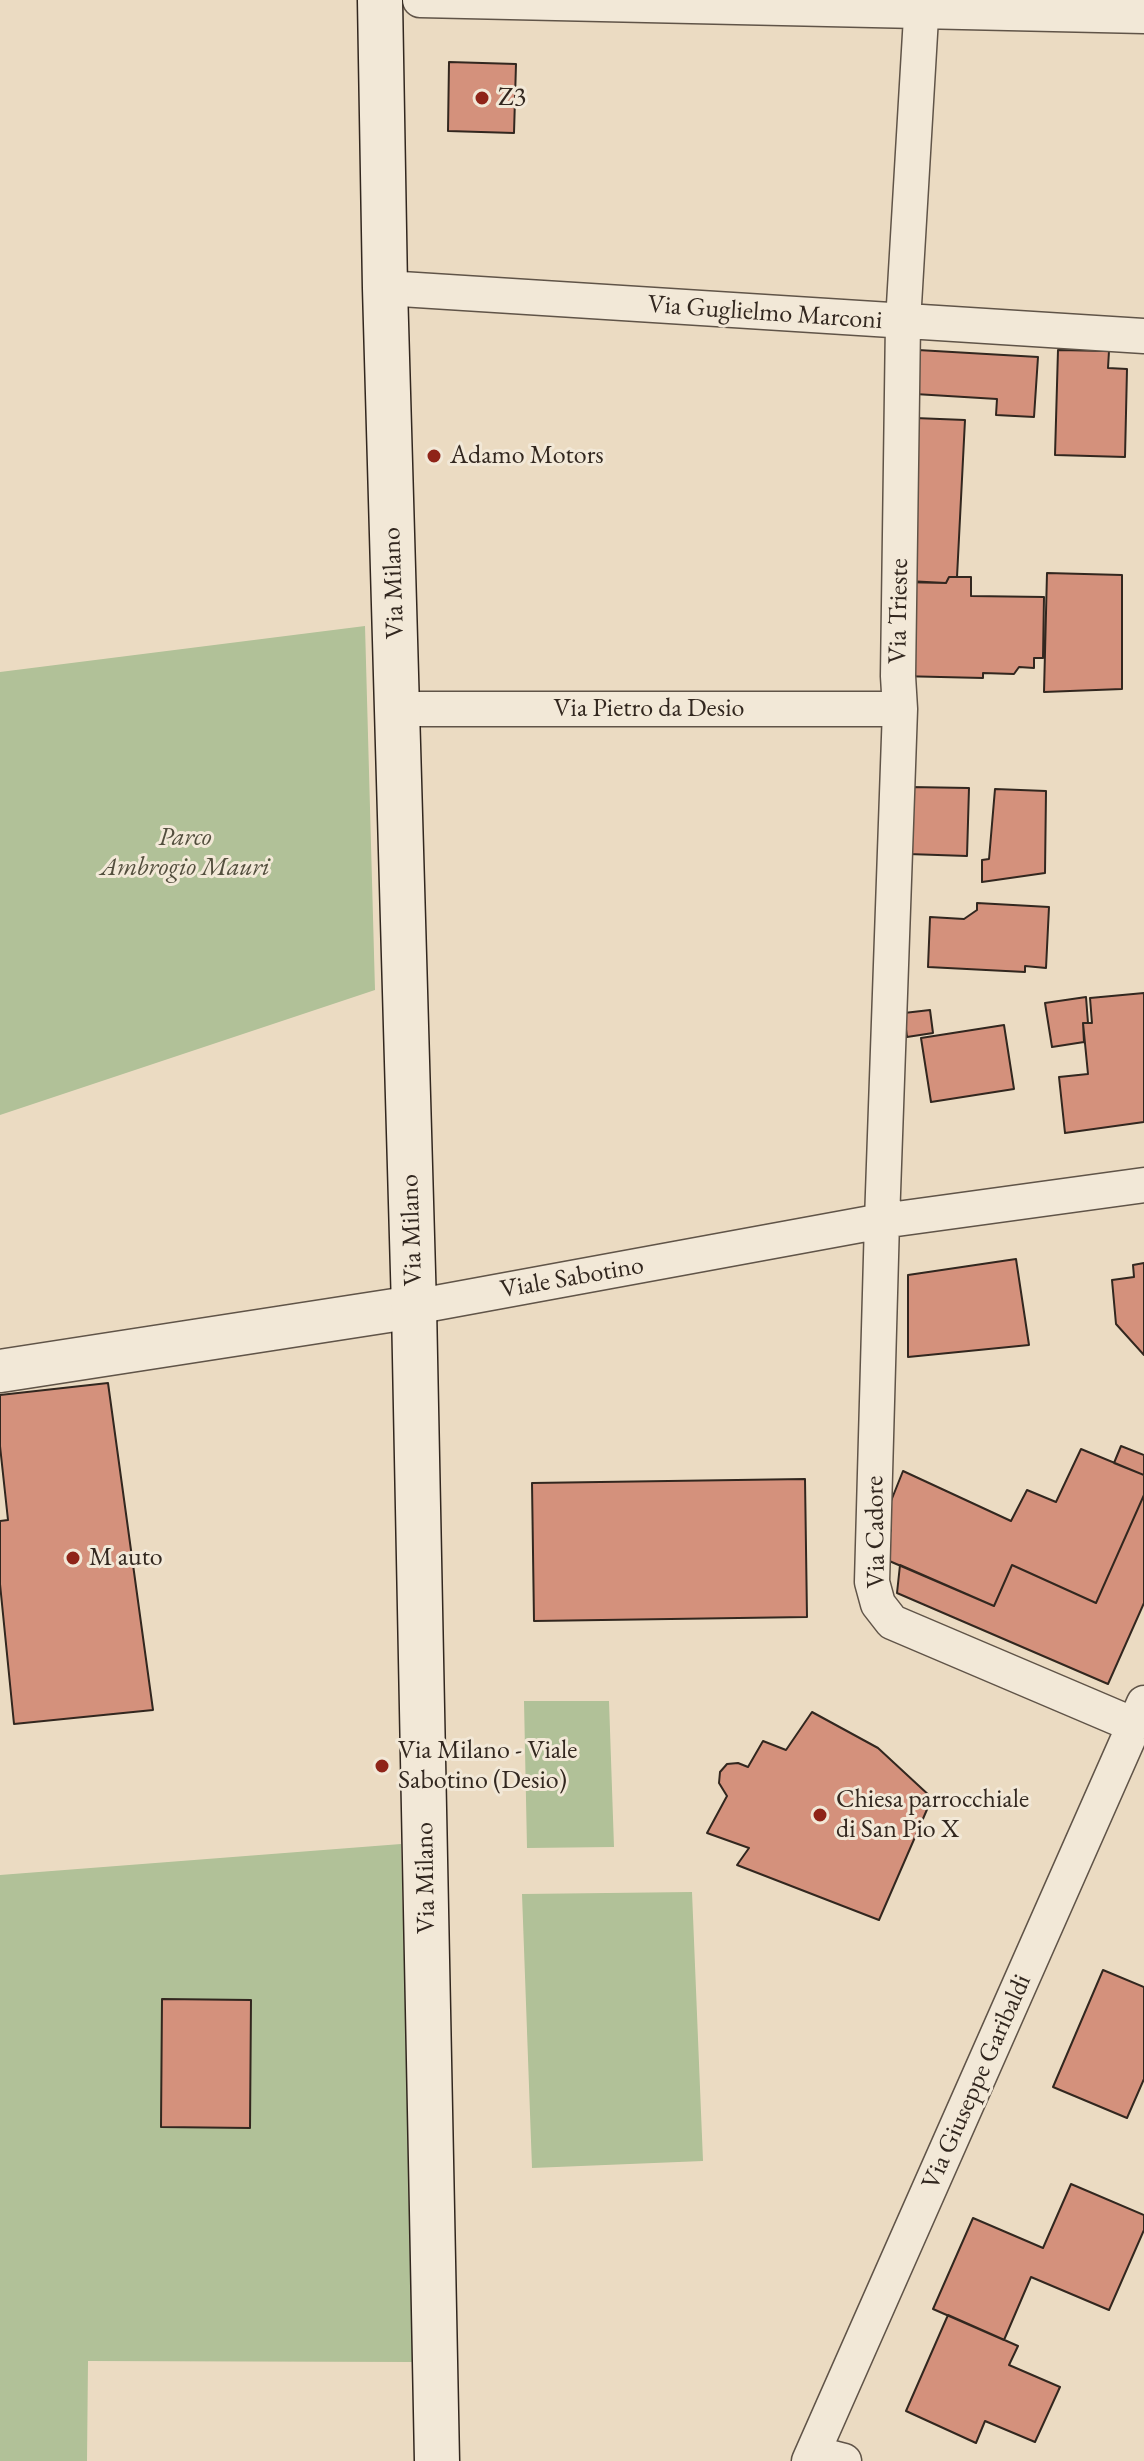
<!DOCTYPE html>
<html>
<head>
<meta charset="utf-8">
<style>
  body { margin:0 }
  canvas { display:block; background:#ebdbc2 }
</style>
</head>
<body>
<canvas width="1144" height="2461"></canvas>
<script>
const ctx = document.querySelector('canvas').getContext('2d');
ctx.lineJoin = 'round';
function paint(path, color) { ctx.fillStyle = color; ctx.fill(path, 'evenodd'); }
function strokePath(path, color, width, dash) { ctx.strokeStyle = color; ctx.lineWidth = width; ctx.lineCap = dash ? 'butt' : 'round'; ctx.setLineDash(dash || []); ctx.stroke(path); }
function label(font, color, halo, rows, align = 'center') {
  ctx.font = font + ' "EB Garamond",serif'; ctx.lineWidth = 6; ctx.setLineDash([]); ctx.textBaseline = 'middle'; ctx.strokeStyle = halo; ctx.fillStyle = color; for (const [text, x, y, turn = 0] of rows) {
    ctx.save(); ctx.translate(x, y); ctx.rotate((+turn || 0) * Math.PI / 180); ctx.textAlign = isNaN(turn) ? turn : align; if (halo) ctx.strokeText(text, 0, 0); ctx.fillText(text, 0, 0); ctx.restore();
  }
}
paint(new Path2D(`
  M365,626L375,990L0,1115V672Z
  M524,1701H609L614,1847L527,1848Z
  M401,1844L415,2362L88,2361L87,2461H0V1875Z
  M692,1892L703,2161L532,2168L522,1894Z`), '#b1c198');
const building = new Path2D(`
  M449,62L516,64L514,133L448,131Z
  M918,350L1038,357L1034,417L996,415L997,399L915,394Z
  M1058,350L1109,351L1108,368L1127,369L1125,457L1055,455Z
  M915,418L965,420L957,577H949L946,583L907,581Z
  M1047,573L1122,575V689L1044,692Z
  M949,577H971V596L1044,597L1043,658H1034V668L1019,667L1014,674L983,673V678L898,676L900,582L946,583Z
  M910,787L969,788L967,856L908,854Z
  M995,789L1046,791L1045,873L982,882V860L989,859Z
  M977,903L1049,907L1046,968L1025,966V972L928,967L930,917L964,919L977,910Z
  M1144,993V1122L1065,1133L1059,1077L1088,1074L1083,1023H1092L1090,998Z
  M1086,997L1088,1023H1083L1084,1042L1052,1047L1045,1003Z
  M930,1010L933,1033L907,1037L904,1013Z
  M1004,1025L1014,1089L931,1102L921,1038Z
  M1016,1259L1029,1345L908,1357V1275Z
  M1144,1263V1355L1116,1324L1112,1280L1134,1277L1133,1265Z
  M108,1383L153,1710L14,1724L0,1584V1521L8,1520L0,1446V1395Z
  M1121,1446L1144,1455V1475L1114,1463Z
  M1081,1449L1144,1475V1495L1096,1603L1012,1565L994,1606L880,1557L891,1530L881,1526L903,1471L1011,1521L1027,1490L1056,1502Z
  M805,1479L807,1617L534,1621L532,1483Z
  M1144,1495V1603L1108,1684L897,1593L900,1565L994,1606L1012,1565L1096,1603Z
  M812,1712L878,1748L932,1798L879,1920L737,1865L749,1848L707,1833L727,1796L719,1783L720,1772L727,1764L738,1763L748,1767L763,1741L786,1750Z
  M1103,1970L1144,1987V2079L1127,2118L1053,2087Z
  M162,1999L251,2000L250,2128L161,2127Z
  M1071,2184L1144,2215V2230L1109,2310L1031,2277L1004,2340L933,2309L973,2218L1043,2248Z
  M948,2315L1018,2346L1009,2365L1060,2387L1035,2442L985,2421L976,2443L906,2411Z`);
paint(building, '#d4917c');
strokePath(building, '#32271f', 2);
const minor = new Path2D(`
  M420,0L1144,16
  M922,0L903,322L898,676L900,709L882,1221L872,1582L878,1604L892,1622L1134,1725
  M385,288L1144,336
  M398,709H900
  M414,1307L882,1221L1144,1185
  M813,2453L844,2461
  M809,2461L1144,1703`);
const tertiary = new Path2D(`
  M0,1371L414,1307`);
const secondary = new Path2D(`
  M380,0L385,288L414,1307L437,2461`);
strokePath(minor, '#605448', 37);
strokePath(tertiary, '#605448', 45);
strokePath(secondary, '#32271f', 47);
strokePath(minor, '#f2e8d7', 34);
strokePath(tertiary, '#f2e8d7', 42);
strokePath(secondary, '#f2e8d7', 44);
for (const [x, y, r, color] of [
  [482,98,8,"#8f2418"],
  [434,456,8,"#8f2418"],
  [73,1558,8,"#8f2418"],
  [382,1766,8,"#8f2418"],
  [820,1815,8,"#8f2418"]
]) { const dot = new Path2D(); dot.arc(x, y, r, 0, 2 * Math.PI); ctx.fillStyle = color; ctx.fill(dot); strokePath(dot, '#f2e8d7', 3); }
label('26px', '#32271f', '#f2e8d7', [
  ["Z3",498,98],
  ["Adamo Motors",450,456],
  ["M auto",89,1558],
  ["Via Milano - Viale",398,1751],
  ["Sabotino (Desio)",398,1781],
  ["Chiesa parrocchiale",836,1800],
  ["di San Pio X",836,1830]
], 'left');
label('26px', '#32271f', '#f2e8d7', [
  ["Via Guglielmo Marconi",765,313,4],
  ["Via Milano",394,583,-92],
  ["Via Trieste",899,611,-89],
  ["Via Pietro da Desio",649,709],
  ["Via Milano",412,1230,-92],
  ["Viale Sabotino",572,1278,-10],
  ["Via Cadore",876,1532,-91],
  ["Via Milano",426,1878,-91],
  ["Via Giuseppe Garibaldi",977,2082,-66]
]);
label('italic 26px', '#524e3d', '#f2e8d7', [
  ["Parco",185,838],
  ["Ambrogio Mauri",185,868]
]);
</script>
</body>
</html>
